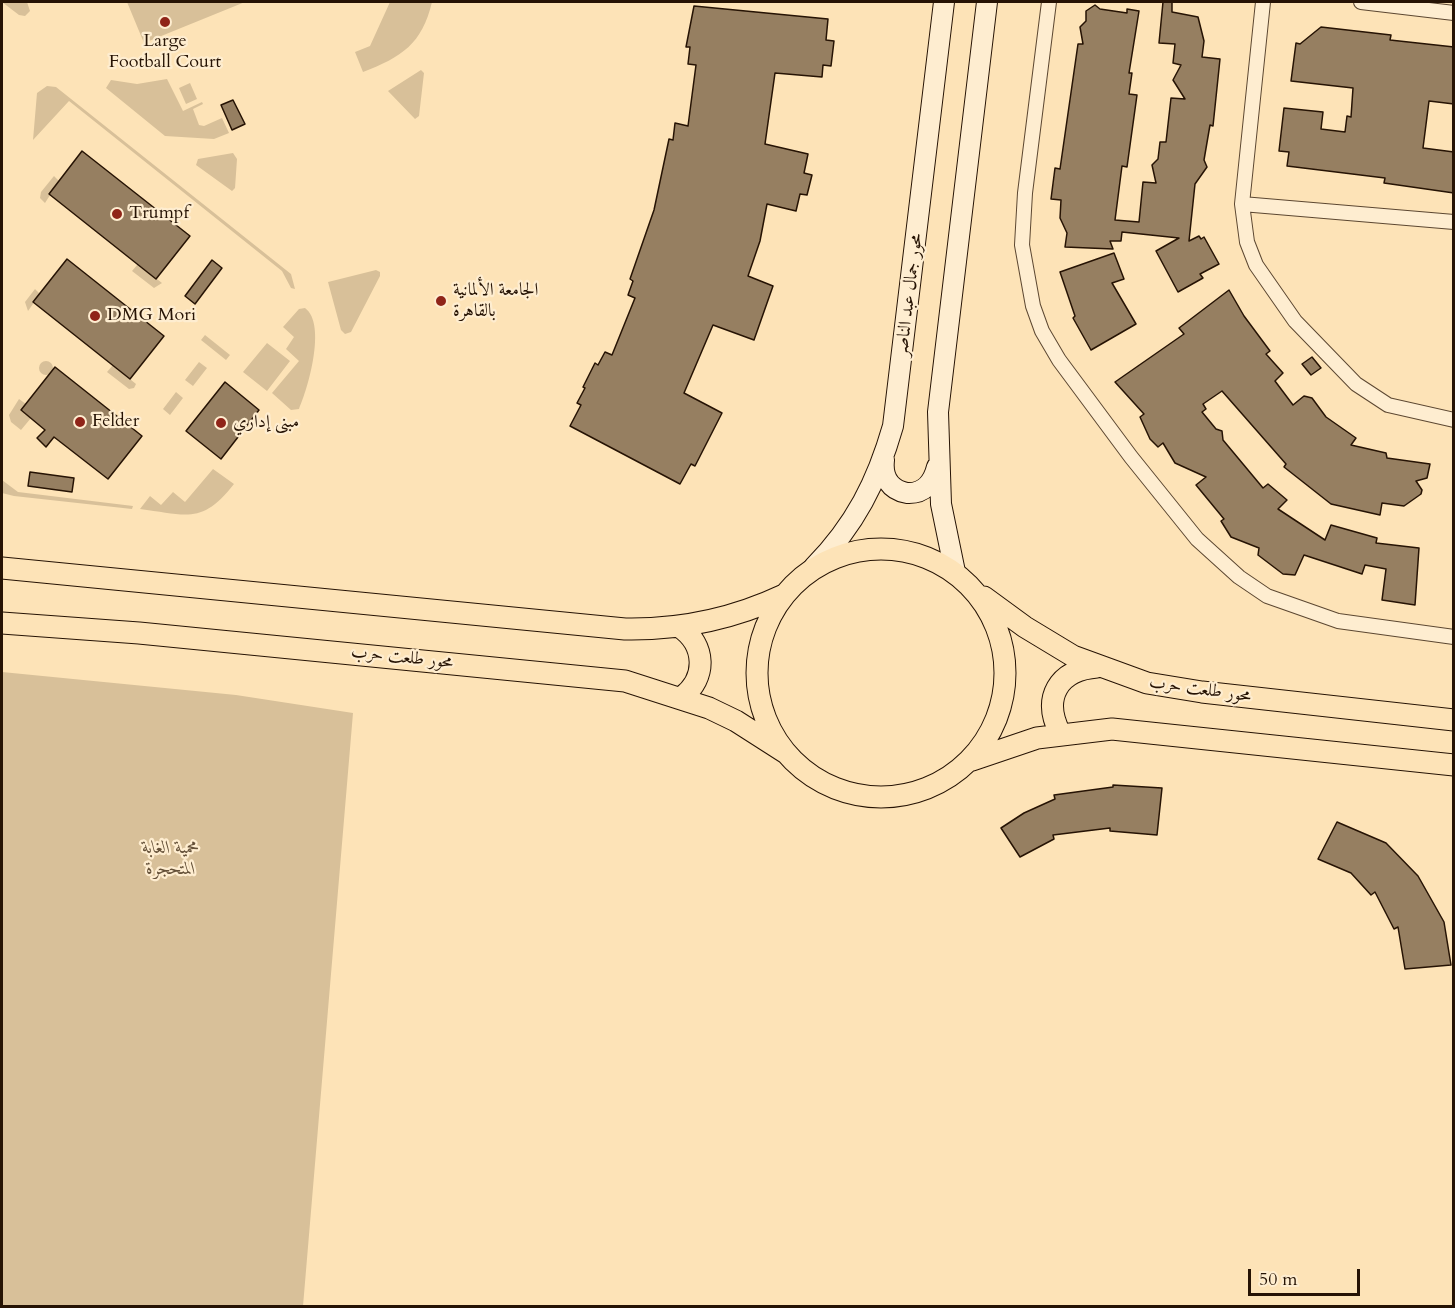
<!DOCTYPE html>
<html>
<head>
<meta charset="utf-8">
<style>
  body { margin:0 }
  #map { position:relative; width:1455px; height:1308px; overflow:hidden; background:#fde3b7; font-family:Cardo,serif }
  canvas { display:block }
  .frame { position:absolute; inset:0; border:3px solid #261304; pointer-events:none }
  .scale { position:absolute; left:1248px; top:1269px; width:112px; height:27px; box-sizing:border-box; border:3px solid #261304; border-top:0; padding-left:8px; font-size:18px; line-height:21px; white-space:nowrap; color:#261304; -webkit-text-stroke:4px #feedd0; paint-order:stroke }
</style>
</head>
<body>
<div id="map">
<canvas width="1455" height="1308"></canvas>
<div class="frame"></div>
<div class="scale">50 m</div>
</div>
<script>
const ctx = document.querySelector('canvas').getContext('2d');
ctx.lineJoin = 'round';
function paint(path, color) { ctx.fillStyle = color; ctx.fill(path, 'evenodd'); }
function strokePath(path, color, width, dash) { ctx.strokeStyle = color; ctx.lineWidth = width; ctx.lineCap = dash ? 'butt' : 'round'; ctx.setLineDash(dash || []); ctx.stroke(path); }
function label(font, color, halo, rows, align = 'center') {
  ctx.font = font + ' Cardo,Amiri,serif'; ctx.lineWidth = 4.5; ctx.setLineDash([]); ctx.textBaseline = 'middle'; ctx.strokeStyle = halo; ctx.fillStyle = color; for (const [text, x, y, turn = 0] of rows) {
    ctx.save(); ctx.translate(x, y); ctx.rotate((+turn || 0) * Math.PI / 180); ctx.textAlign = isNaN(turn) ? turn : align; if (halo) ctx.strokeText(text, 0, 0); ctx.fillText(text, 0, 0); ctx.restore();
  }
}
paint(new Path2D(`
  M2,2H27L30,11L25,16L19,15Z
  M127,2H245L144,43Z
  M390,2H432C422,44 402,57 363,72L355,52L370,46Z
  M421,70L424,73L419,116L415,119L388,91Z
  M167,79L183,111L202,102L203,104L193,109L199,125L204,126L222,118L229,133L214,139L165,136L106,88L111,80L137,84Z
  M190,83L197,99L186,104L179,88Z
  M47,86L56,87L291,274L295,289L291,288L282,271L69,101L33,140L37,93Z
  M233,153L237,159L235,188L232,191L196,165L198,159Z
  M54,176L59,181L45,203L40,198L41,192Z
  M138,264L162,283L154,288L132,271Z
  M376,270L380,272V276L351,332L345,334L341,330L328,282Z
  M35,289L40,294L28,311L25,302Z
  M305,308C327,324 308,389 299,409L291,410L272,393L299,361L286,349L294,337L283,327L299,309Z
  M205,335L230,355L226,360L201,340Z
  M267,343L290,361L267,391L243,372Z
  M39 368a7 7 0 1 1 14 0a7 7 0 1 1-14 0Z
  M199,362L207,368L193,386L185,380Z
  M113,365L136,384L134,388L129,389L107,372Z
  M176,392L183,398L170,415L163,409Z
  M19,399L26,404L21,411L31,418L21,430L11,422L9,415Z
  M213,469L234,484C202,525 187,515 140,509L150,496L161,505L173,492L185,502Z
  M2,480L18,492L133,506L132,509L14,496L2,493Z
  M2,672L236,695L353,713L303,1306H2Z`), '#d8c099');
const building = new Path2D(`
  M1163,2H1172V12L1198,17L1204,41L1202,57L1220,59L1213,126L1210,125L1204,160L1207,167L1195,184L1189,241L1199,236L1201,239L1204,237L1219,264L1200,274L1203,278L1178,292L1156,251L1179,238L1122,232L1121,241H1110L1113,249L1065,247L1067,233L1060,218L1061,200L1051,199L1055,168L1060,169L1078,44H1083L1080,27L1086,21V11L1095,5L1100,9L1127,13V9L1139,11L1129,73H1132L1129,94L1137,95L1127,167L1122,166L1115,220L1139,222L1143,182L1156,183L1152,165L1158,159L1160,142H1166L1171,98L1185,99L1173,80L1181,65L1173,63L1175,44L1159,43Z
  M694,6L828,19L826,40L834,41L831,66L823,65L822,77L775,73L765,144L808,154L804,173L812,175L807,195L800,194L796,211L767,204L760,241L748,276L773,286L754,340L713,325L684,393L722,413L695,466L691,464L680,484L570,426L581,405L577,403L585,388L583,387L595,363L598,365L605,352L612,355L635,298L628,295L633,281L630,279L654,210L669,139L673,140L675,123L688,126L696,65L688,64L690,47H686Z
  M1321,27L1391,35L1390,40L1454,47V104L1429,101L1423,148L1454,152V193L1384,183L1385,178L1287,166L1289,152L1279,151L1284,108L1323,112L1321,129L1345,132L1347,116L1351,117L1353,88L1291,81L1296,43L1300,44Z
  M233,100L245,124L232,130L221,105Z
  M82,151L190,236L156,279L49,194Z
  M1114,253L1124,279L1112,283L1136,324L1091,350L1073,318L1075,316L1060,272Z
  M67,259L164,336L130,379L33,302Z
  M212,260L222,268L195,304L185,296Z
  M1229,290L1244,316L1270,351L1266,354L1283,373L1275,381L1293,405L1304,396L1312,398L1326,417L1356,438L1351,445L1386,453L1387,458L1430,464L1427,478L1416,481L1422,490L1421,494L1404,506L1382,503L1380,515L1331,504L1284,467L1286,464L1222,391L1203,404L1206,409L1202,412L1216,429L1222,431L1223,440L1263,488L1268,484L1287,500L1278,509L1325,540L1331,525L1377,538L1376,543L1419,548L1415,605L1382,600L1386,569L1365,565L1362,574L1304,555L1295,575L1283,574L1258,555L1259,548L1231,537L1221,521L1224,519L1196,485L1206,477L1175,463L1163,443L1158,447L1150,439L1140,417L1144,414L1115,382L1184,334L1179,328Z
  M1312,357L1321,368L1311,375L1302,364Z
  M55,367L142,436L108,479L54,437L46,447L37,438L45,430L21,410Z
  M225,382L259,410L221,459L186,431Z
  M30,472L74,478L72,492L28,486Z
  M1113,785L1162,788L1157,835L1110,831V828L1053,835L1054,839L1020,857L1001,828L1024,813L1055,799L1054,795L1113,787Z
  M1337,822L1386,843L1418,876L1444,922L1451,965L1405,969L1398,927L1394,929L1375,892L1371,895L1351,873L1318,859Z`);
paint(building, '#967f61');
strokePath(building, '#261304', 1.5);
const street = new Path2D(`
  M1049,2L1025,193L1022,245L1033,306L1042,331L1059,360L1131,457L1197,539L1239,577L1267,596L1338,621L1454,637
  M1263,2L1242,204L1247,242L1256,265L1295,321L1356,384L1388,405L1454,420
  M1361,2L1454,13
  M1242,204L1454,222`);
const secondary = new Path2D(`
  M884,460C882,477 890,490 907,493C924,494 933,483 937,467
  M814,567C855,525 877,482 893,426L944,2
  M955,572L941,504L938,412L987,2`);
const primary = new Path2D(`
  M757 673a124 124 0 1 1 248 0a124 124 0 1 1-248 0Z
  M2,568L625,629C682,630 733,619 784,595
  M984,597L1025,627L1073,656L1147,683L1202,692L1454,720
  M2,623L139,633L625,681L709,708L736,721L786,753
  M680,627C706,645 707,678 682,697
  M1060,733C1042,698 1058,670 1097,667
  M972,760L1037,738L1112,729L1454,765`);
strokePath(street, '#5c4731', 16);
strokePath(secondary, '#261304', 22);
strokePath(primary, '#261304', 23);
strokePath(street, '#feedd0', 14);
strokePath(secondary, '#feedd0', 20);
strokePath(primary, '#fde3b7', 21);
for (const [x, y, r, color] of [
  [165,22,6,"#8f2418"],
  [117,214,6,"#8f2418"],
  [441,301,6,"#8f2418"],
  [95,316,6,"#8f2418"],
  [80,422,6,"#8f2418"],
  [221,423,6,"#8f2418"]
]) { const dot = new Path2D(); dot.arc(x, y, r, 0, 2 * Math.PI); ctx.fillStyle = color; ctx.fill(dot); strokePath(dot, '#feedd0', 2); }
label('18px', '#261304', '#feedd0', [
  ["Large",165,42,"center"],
  ["Football Court",165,63,"center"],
  ["Trumpf",129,214],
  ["الجامعة الألمانية",453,291],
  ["بالقاهرة",453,312],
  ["DMG Mori",107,316],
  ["Felder",92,422],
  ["مبنى إداري",233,423]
], 'left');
label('18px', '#261304', '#feedd0', [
  ["محور جمال عبد الناصر",910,295,-83],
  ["محور طلعت حرب",402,658,6],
  ["محور طلعت حرب",1200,690,8]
]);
label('italic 18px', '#645038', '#feedd0', [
  ["محمية الغابة",171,849],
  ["المتحجرة",171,870]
]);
</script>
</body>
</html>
